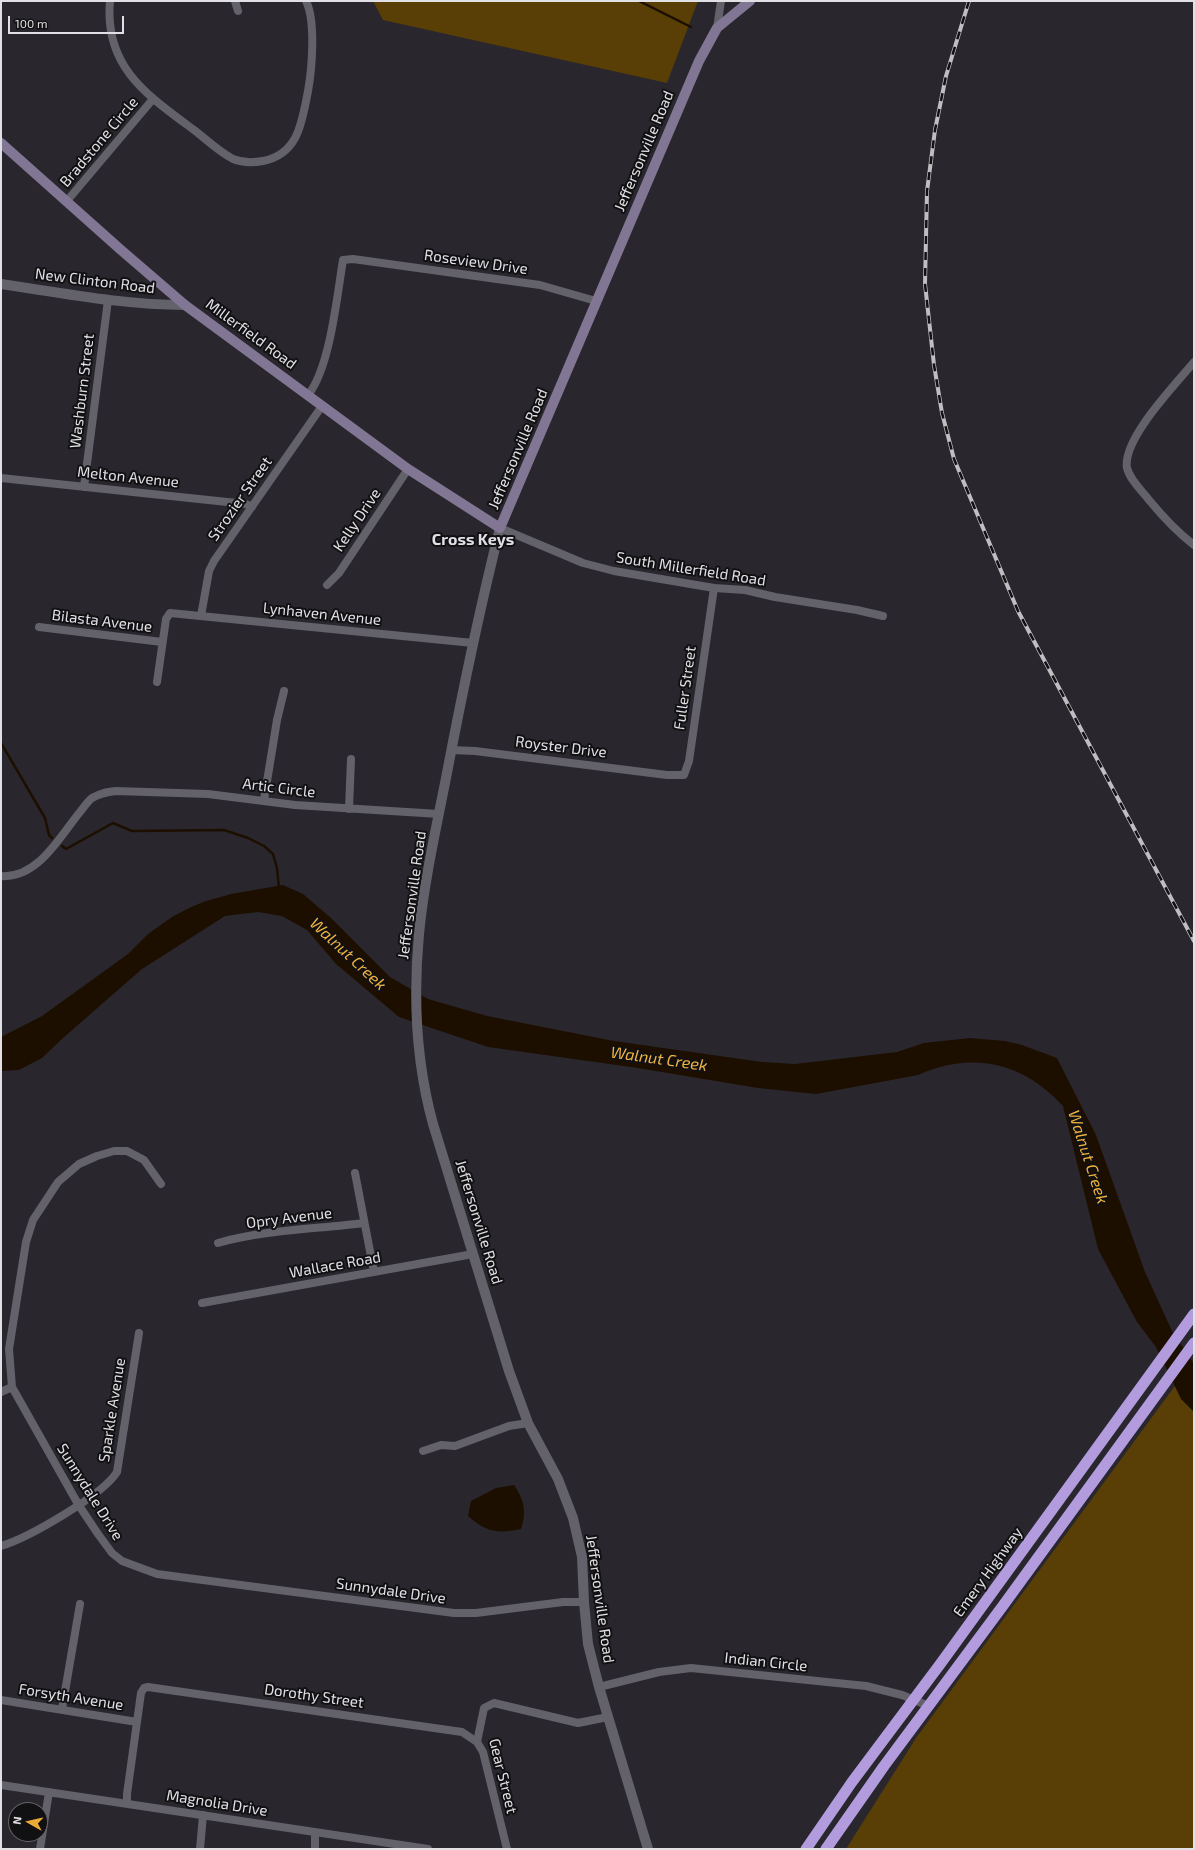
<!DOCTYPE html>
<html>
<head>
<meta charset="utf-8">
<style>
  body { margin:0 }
  #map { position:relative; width:1195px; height:1850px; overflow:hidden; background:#29272d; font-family:"Exo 2",sans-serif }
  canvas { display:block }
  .frame { position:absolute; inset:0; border:2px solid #e1e0e4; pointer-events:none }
  .north { position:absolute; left:8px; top:1802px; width:40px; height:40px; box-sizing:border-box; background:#111013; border:1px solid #646367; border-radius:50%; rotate:278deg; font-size:11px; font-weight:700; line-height:16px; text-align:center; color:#e1e0e4 }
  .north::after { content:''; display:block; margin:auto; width:14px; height:18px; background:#e8ab37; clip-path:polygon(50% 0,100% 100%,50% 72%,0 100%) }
  .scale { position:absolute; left:8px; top:16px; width:116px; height:18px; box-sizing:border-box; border:2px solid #e1e0e4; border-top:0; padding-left:5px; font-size:12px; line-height:14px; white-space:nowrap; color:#e1e0e4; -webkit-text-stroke:3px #111013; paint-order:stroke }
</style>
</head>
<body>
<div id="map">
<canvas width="1195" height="1850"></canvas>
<div class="frame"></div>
<div class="north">N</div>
<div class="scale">100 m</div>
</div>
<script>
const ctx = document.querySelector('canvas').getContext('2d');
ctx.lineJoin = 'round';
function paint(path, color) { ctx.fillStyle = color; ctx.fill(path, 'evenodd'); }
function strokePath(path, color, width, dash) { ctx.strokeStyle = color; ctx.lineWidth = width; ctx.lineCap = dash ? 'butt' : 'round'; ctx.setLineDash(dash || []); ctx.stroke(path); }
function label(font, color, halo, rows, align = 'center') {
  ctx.font = font + ' "Exo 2",sans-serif'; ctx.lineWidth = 4; ctx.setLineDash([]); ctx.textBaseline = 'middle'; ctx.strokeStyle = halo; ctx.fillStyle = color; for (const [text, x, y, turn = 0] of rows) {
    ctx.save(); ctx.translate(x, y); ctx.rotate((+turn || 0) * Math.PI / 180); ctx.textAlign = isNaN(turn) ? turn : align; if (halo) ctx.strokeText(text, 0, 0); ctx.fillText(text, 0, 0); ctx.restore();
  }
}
paint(new Path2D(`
  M373,1H698L667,83L383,20Z
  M1194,1360V1849H846L916,1738Z`), '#593e06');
paint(new Path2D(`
  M283,885L303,894L331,918L390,977L428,999L487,1016L614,1041L762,1062L795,1064L897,1052L924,1043L970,1038L1005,1041L1022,1045L1057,1058L1096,1135L1145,1272L1172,1331L1194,1364V1412L1181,1399L1156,1347L1137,1322L1098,1249L1063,1106C1022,1062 973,1051 918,1075L816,1094L758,1088L638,1068L488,1047L399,1017L336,964L307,930L282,916L258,912L225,916L142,969L63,1038L42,1058L19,1070L1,1071V1037L42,1016L128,954L148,934L172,917L187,909L203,902L231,894Z
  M514,1485C524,1499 527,1512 521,1529C497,1534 486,1532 468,1516L471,1501L496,1488Z`), '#1d0f00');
strokePath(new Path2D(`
  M639,1L691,27
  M1,743L45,818L49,835L52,838
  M62,846L66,849L113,823L132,831L224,830L248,838L264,846L273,854L277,868L279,888`), '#1d0f00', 2.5);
strokePath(new Path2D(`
  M110,1C104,67 147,95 194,130C206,139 219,152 233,159C243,163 252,163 263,161C299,154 302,121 308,91C312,69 316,21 306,1
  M235,1L238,11
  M717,28L721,1
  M66,202L153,99
  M1194,362C1176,384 1122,439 1127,468C1130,480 1142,491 1149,500C1163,517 1177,532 1194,545
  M308,395C330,368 337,296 343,260L353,259L540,285L596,301
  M1,478L246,504L252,507
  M84,487L108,300
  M500,528L583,563L614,571L714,588L745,590L775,597L857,610L883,616
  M327,585L339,573L408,469
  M201,616L209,571L214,561L322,406
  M39,627L162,642
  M157,682L166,619L170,613L473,643
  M451,750L475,751L667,775H684L689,761L714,588
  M264,800L277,720L284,691
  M349,809L351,759
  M1,876C38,879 60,836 80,812C84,807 88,801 92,798C100,793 107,792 116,791L208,794L295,805L439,814
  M355,1173L374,1272
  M161,1184L144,1160L127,1151H114L97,1156L79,1164L58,1182L33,1220L26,1242L9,1349L12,1387L78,1504L98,1534L112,1553L122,1561L157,1574L454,1613H476L563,1602H584
  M218,1243C263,1230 317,1229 364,1223
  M202,1303L473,1254
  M1,1392L12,1387
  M423,1451L441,1445L455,1446L509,1426L528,1423
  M1,1546C28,1538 103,1495 117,1472L139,1333
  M599,1687L659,1672L691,1668L866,1686L902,1695L929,1706
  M1,1700L137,1722
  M62,1709L80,1604
  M1,1785L428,1849
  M127,1803V1794L141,1693L144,1688L148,1687L462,1732L477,1742
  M40,1849L49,1792
  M200,1849L203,1815
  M315,1849V1832
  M507,1849L483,1752L477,1742L484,1708L494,1703L578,1723L608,1717`), '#636169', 8);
strokePath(new Path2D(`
  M1,284C62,293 124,305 185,305
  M500,528C479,611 462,694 446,778C436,829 424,882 419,934C413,998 416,1062 433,1124L509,1371L528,1423L558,1479L573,1518L582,1557L584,1602L588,1644L599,1687L648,1849`), '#636169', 10);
strokePath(new Path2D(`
  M1,143L121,250L185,305L408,469L500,528L699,61L717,28L750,1`), '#817795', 10);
strokePath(new Path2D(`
  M806,1849L852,1782L941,1663L1194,1314
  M826,1849L884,1766L1002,1607L1194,1343`), '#b29cde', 11);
const rail = new Path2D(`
  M969,1L946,76L935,130L927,191L925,284L934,365L942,413L954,459L1018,611L1194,941`);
strokePath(rail, '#bfbec2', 4);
strokePath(rail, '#111013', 2.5, [8]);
label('15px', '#e1e0e4', '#111013', [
  ["Bradstone Circle",99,142,-50],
  ["Jeffersonville Road",644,151,-67],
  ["Roseview Drive",476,262,8],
  ["New Clinton Road",95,281,7],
  ["Millerfield Road",251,334,36],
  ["Washburn Street",82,391,-83],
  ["Jeffersonville Road",518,449,-67],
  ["Melton Avenue",128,477,6],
  ["Strozier Street",240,499,-55],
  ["Kelly Drive",357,520,-56],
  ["South Millerfield Road",691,569,9],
  ["Lynhaven Avenue",322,614,6],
  ["Bilasta Avenue",102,621,7],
  ["Fuller Street",685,688,-82],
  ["Royster Drive",561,747,7],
  ["Artic Circle",279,788,7],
  ["Jeffersonville Road",412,895,-82],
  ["Opry Avenue",289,1218,-7],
  ["Jeffersonville Road",479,1222,73],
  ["Wallace Road",335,1265,-10],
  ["Sparkle Avenue",112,1410,-81],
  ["Sunnydale Drive",90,1492,58],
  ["Emery Highway",988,1572,-54],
  ["Sunnydale Drive",391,1591,8],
  ["Jeffersonville Road",600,1599,82],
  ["Indian Circle",766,1662,6],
  ["Dorothy Street",314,1696,8],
  ["Forsyth Avenue",71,1697,9],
  ["Gear Street",503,1776,76],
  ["Magnolia Drive",217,1803,9]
]);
label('bold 16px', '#e1e0e4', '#111013', [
  ["Cross Keys",473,540]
]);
label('italic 16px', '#f1b440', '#111013', [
  ["Walnut Creek",348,954,43],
  ["Walnut Creek",659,1059,8],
  ["Walnut Creek",1088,1157,72]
]);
</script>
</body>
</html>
